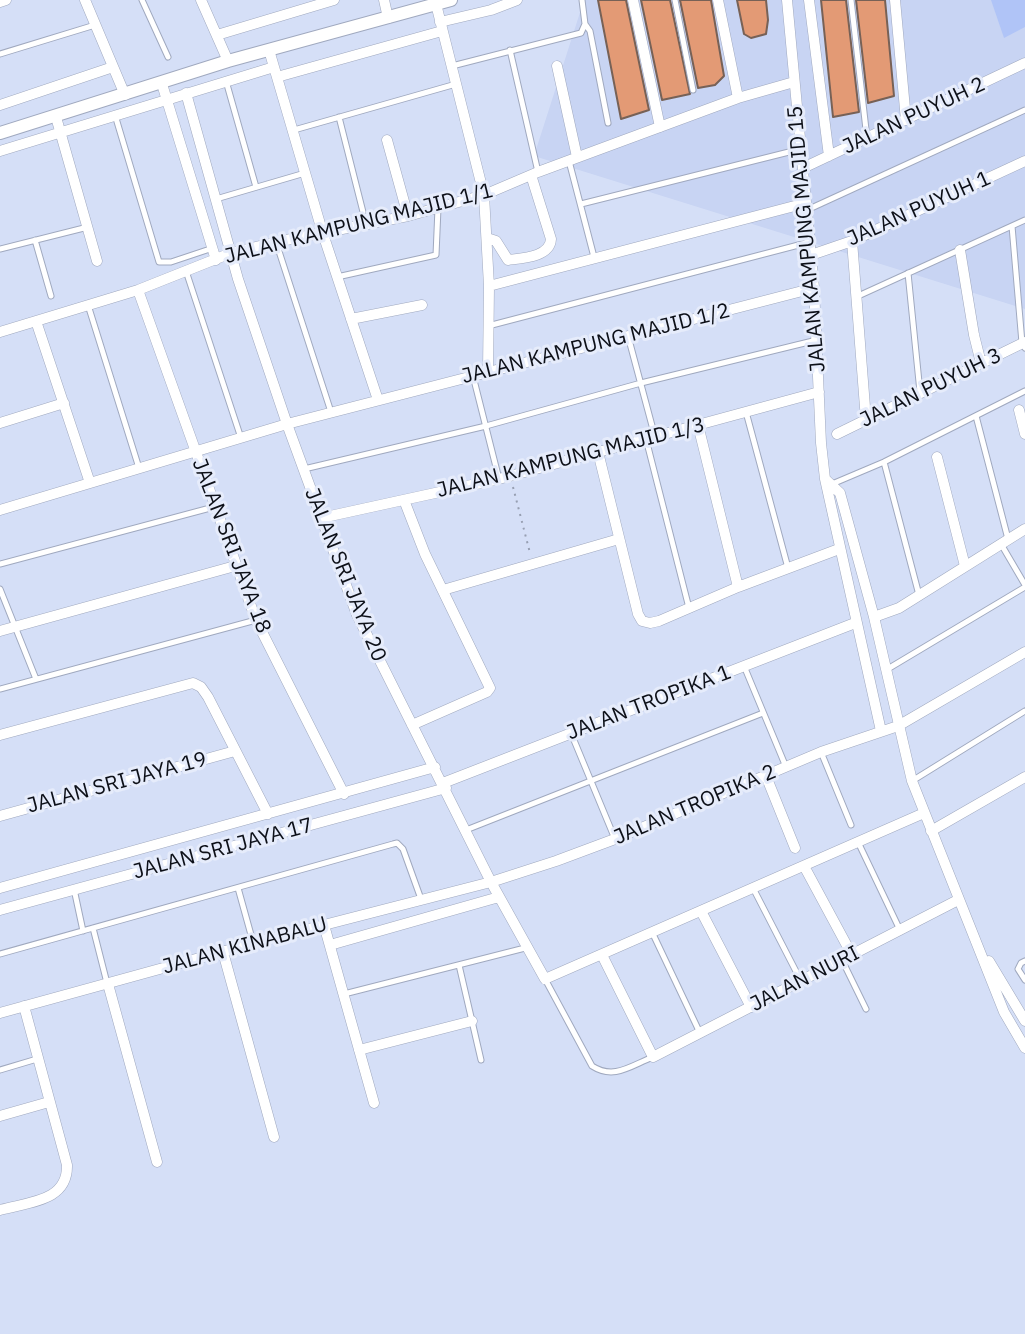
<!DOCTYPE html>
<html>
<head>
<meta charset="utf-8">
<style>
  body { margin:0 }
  canvas { display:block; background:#d5dff7 }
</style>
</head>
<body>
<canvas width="1025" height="1334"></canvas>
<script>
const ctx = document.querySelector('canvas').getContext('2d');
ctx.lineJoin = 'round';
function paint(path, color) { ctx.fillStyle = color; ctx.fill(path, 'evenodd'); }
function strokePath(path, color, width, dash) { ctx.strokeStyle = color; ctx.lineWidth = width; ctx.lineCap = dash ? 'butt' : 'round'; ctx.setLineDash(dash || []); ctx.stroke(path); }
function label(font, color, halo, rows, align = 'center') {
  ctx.font = font + ' "IBM Plex Sans",sans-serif'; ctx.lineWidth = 6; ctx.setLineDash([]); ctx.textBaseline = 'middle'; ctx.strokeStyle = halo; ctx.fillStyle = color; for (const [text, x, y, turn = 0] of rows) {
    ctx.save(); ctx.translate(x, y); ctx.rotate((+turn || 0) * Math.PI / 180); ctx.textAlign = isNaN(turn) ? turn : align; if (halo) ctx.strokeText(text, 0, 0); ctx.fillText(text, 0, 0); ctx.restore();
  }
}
paint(new Path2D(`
  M584,0H1025V309L534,156Z`), '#c8d4f3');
paint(new Path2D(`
  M991,0H1025V27L1004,38Z`), '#b0c4f7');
const building = new Path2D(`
  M598,0H626L649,110L621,119Z
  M641,0H670L690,94L662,100Z
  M680,0H711L724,76L715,85L698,88Z
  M737,0H766L768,20L766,34L751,38L744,34Z
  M821,0H846L859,112L833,117Z
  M856,0H885L894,96L868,103Z`);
paint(building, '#e39a75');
strokePath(building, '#776156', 2);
const service = new Path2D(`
  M142,0L168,57
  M675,0L693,90
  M851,0L867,138
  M585,24L590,31L608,123
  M510,50L538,172
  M0,54L95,25
  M452,66L581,33L585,24L582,0
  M226,81L256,187
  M115,115L159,262H171L213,248
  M339,117L363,212
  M294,130L456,84
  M569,161L594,257
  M216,199L305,173
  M581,204L801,149
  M807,210L1025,110
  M1012,226L1022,343L1025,348
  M35,240L51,296
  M276,242L331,412
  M0,249L88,227
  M186,271L241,438
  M908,273L920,392
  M337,277L436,255L438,208
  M856,297L1025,220
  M88,305L139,468
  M488,326L810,242
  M628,336L655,437
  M473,376L499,479
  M746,412L788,568
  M976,416L1008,539
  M646,439L689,608
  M884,462L919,595
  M304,469L486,426L641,383L817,340
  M832,484L884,462L1025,391
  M1001,544L1025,585
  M0,564L214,507
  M0,589L36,679
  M744,666L786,767
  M886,670L1025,587
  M0,689L256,620
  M571,733L615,839
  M821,752L851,825
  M912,781L1025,711
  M466,830L763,713
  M858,842L900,930
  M238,888L253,942
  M753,888L801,981
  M74,889L83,931
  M93,928L107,983
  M652,932L700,1033
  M0,954L393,844L397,843L403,849L421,899
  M842,960L866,1009
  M1025,961L1021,963L1018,969L1025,980
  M459,965L481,1060
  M545,979L592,1066C614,1080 630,1066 653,1057
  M344,994L529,947
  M0,1070L37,1059`);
const minor = new Path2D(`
  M85,0L125,95
  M201,0L228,61
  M384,0L388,18
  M633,0L660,127
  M718,0L738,98
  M787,0L814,288L821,443L825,479L881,731
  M809,0L829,156
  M895,0L906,120
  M0,2L6,0
  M436,4L484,195L489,286L488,372
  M440,22L491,10L517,0
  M217,35L334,0
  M269,50L323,234L378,400
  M557,66L577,157
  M277,77L442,31
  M162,84L216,260
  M186,93L238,279L287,424L357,615L491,882L545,979L924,813
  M0,105L113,67
  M56,117L97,261
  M387,140L408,216
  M0,151L274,67
  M803,168L1025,63
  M487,238L496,241L508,260C523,258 550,257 551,239L531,175
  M852,241L866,420
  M960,250L974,335L981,363
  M811,255L852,241L1025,161
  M489,286L806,203
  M138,290L256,620L344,794
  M351,319L422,305
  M36,321L90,483
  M0,332L138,290L231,253L276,242L408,216L484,195L538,172L738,98L794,82
  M1019,410L1025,434
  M0,423L64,403
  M698,425L738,587
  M837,434L1025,342
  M598,452L638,614L642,621L650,623L659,621L738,587L839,549
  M937,457L965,566
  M825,479L840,493L874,617L912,781L1004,1012L1025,1048
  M404,500L425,554L490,688L487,692L412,725
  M0,510L287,424L814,288
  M321,518L499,479L819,392
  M443,590L619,539
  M874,617L899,608L1025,529
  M0,631L235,566
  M0,735L193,683L201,687L208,697L268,814
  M766,776L795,848
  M443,783L855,623
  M0,816L235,751
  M931,831L1025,777
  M804,866L852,955
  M0,888L435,767
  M0,910L446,788
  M701,911L751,1007
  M324,925L374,1103
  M330,945L499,897
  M223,952L274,1137
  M602,955L653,1057L958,900
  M989,961L1025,1021
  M108,984L157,1162
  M0,1013L254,943L491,882L556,861L615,839L821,752L898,726L1025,652
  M359,1050L472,1021
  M0,1116L49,1102
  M0,1210C28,1202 68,1202 67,1165L24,1006`);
const tertiary = new Path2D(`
  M0,133L228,61L451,0`);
strokePath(service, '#a0a9bf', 7);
strokePath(minor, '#a0a9bf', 11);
strokePath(tertiary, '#a0a9bf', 14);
strokePath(new Path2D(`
  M513,487L530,553`), '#979fb2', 2, [2, 5]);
strokePath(service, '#fff', 5);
strokePath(minor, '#fff', 10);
strokePath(tertiary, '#fff', 12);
label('21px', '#0d1018', '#e6ecfb', [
  ["JALAN PUYUH 2",914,116,-25],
  ["JALAN PUYUH 1",919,209,-24],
  ["JALAN KAMPUNG MAJID 1/1",359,224,-14],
  ["JALAN KAMPUNG MAJID 15",807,239,-95],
  ["JALAN KAMPUNG MAJID 1/2",596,344,-14],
  ["JALAN PUYUH 3",931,388,-26],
  ["JALAN KAMPUNG MAJID 1/3",571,458,-14],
  ["JALAN SRI JAYA 18",231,546,69],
  ["JALAN SRI JAYA 20",345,575,68],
  ["JALAN TROPIKA 1",649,703,-21],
  ["JALAN SRI JAYA 19",117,783,-15],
  ["JALAN TROPIKA 2",695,805,-23],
  ["JALAN SRI JAYA 17",223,849,-15],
  ["JALAN KINABALU",245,946,-15],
  ["JALAN NURI",805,979,-27]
]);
</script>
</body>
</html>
